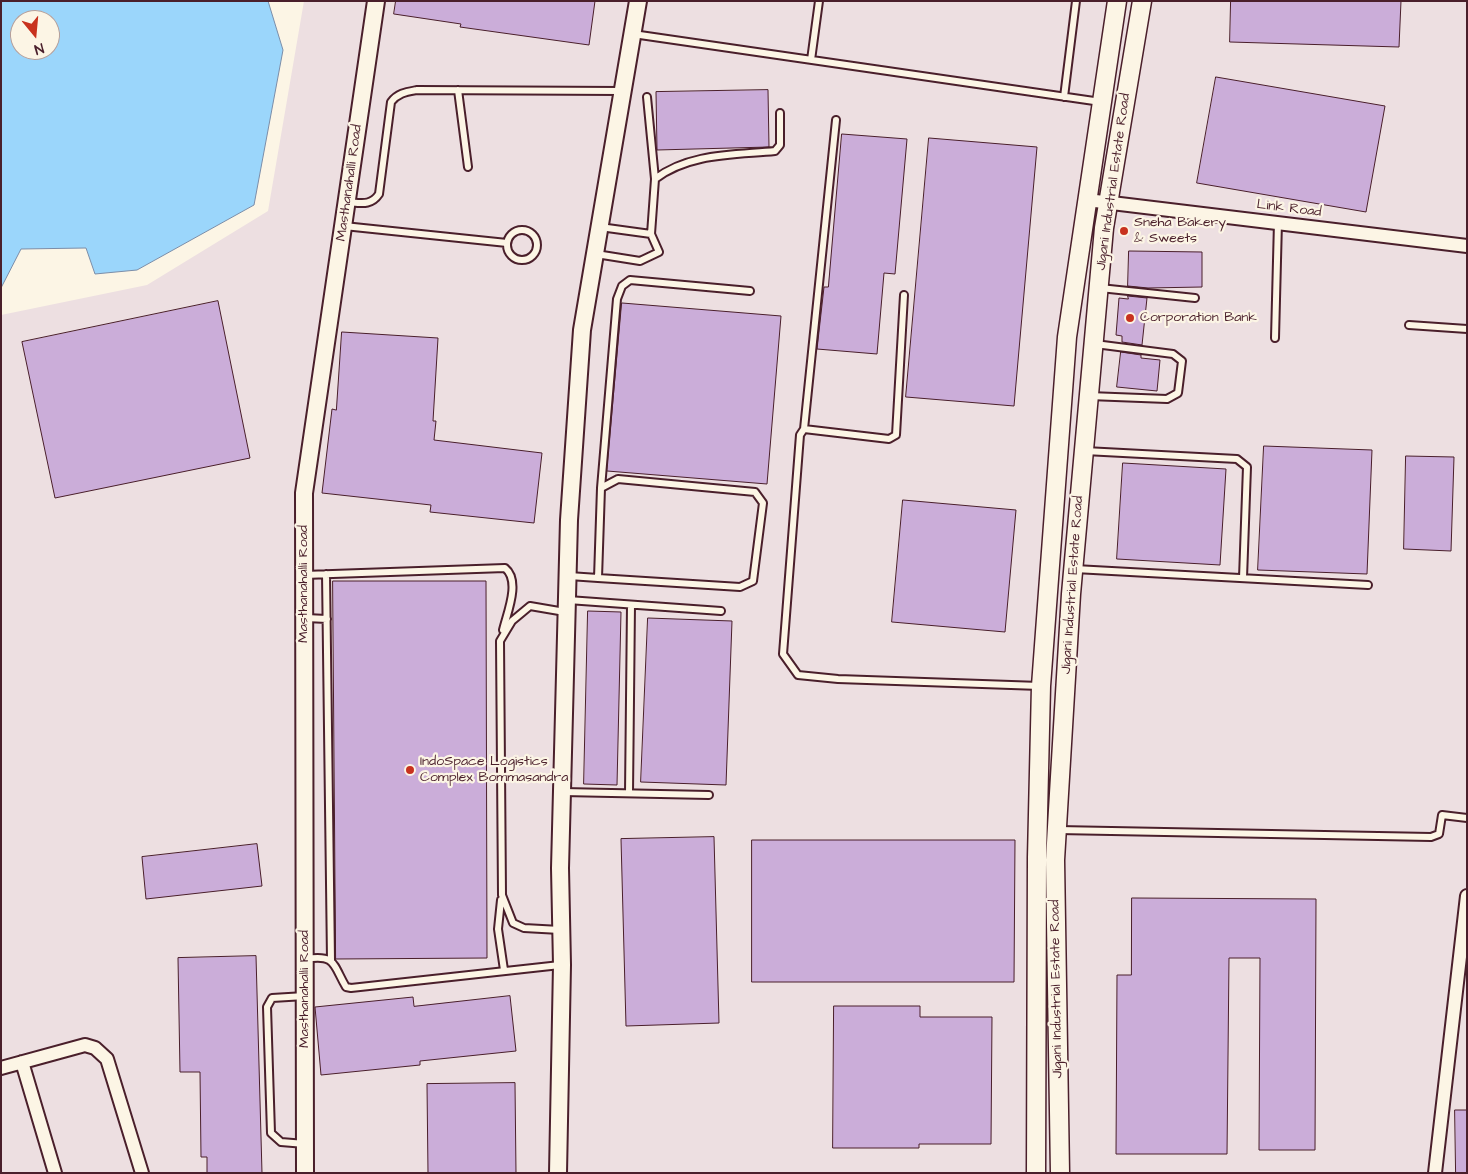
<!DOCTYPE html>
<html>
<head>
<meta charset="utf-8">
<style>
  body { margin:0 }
  #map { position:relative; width:1468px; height:1174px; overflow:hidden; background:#fcf5e5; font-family:"Architects Daughter",sans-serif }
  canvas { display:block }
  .frame { position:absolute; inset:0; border:2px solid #4a1f2b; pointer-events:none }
  .north { position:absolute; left:10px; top:10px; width:50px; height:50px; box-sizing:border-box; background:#fcf5e5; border:1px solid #b59f9b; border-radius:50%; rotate:163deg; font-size:14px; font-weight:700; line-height:20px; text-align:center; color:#4a1f2b }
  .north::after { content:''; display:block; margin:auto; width:18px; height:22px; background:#c8321e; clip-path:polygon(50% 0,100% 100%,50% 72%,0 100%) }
</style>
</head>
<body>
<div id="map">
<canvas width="1468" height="1174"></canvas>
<div class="frame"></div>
<div class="north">N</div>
</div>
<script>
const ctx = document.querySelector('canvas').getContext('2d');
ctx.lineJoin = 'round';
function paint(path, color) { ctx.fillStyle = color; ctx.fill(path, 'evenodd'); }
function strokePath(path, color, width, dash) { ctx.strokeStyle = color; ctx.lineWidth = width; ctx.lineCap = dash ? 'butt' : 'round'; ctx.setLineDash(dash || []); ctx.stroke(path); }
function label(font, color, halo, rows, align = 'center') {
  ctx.font = font + ' "Architects Daughter",sans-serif'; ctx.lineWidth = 4.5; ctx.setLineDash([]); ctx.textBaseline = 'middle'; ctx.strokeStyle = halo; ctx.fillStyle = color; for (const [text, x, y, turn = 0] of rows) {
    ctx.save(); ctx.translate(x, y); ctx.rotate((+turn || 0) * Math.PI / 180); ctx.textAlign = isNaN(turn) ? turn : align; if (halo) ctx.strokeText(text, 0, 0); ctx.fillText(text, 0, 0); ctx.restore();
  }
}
paint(new Path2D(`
  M304,1H1467V1173H1V315L147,285L268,211Z`), '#eddfe1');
const water = new Path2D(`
  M1,1H268L283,50L254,205L137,270L95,274L86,248L21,249L1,288ZM20,20H50V50H20Z`);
paint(water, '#9bd6fb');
strokePath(water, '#7b8da8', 1);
const building = new Path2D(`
  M396,1H595L589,45L460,27L461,24L394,14Z
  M1231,1H1401L1399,47L1230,42Z
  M1216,77L1385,106L1366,212L1197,183Z
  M768,90L769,147L657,150L656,92Z
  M842,134L907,139L895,274L884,273L877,354L817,349L824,287H828Z
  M929,138L1037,147L1014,406L906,397Z
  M1129,251L1202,252V287L1148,288L1128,286Z
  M1128,296L1147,298L1142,345L1122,342V336L1116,335L1119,298L1128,299Z
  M218,301L250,458L55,498L22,342Z
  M622,303L781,316L767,484L607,471Z
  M342,332L438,338L433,421H436L434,440L542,453L534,523L430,512L431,505L322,493L332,409L336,410Z
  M1121,352L1141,355V358L1160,360L1157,391L1117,387Z
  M1264,446L1372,450L1367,574L1258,570Z
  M1406,456L1454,457L1451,551L1404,549Z
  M1123,463L1226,469L1220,565L1117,559Z
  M903,500L1016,510L1005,632L892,622Z
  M333,581H486L487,958L336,959Z
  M588,611L621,612L617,785L584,784Z
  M648,618L732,621L726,785L641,782Z
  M714,837L719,1023L626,1026L621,839Z
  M752,840H1015L1014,982H752Z
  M257,844L262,886L146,899L142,857Z
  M1132,898L1316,899L1315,1150H1259L1260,958H1229L1227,1154H1116L1117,975H1131Z
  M256,956L262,1173H207V1157H201L200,1072H180L178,958Z
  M510,996L516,1051L420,1061V1065L321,1075L315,1007L413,997L414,1006Z
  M834,1006H920V1017H992L991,1144H919V1148H833Z
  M515,1083L516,1173H428L427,1084Z
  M1455,1110H1467V1173H1456Z`);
paint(building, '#cbadd9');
strokePath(building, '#4a1f2b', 1);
const service = new Path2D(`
  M633,34L1101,102
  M811,60L819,1
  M458,90L468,167
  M647,97L655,179
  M1064,97L1076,1
  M348,202C361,203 371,206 379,194L391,102C398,93 406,92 417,90L621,91
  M344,226L507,243
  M507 245a15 15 0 1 1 30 0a15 15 0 1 1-30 0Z
  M651,234L655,179C689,153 734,155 775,151L780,145V113
  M596,254L640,261L659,252L651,234L600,227
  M1100,288L1195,298
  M904,295L896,435L889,439L804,429L800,435L783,654L798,675L838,679L1040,686
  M1409,325L1467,329
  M1275,338L1278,222
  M1089,396L1167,399L1178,393L1182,361L1173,354L1095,344
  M804,429L836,120
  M1085,451L1237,459L1247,467L1243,578
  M601,488L617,299L622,286L630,280L750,291
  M1075,569L1368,585
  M326,574L331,960
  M304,575L505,568C521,581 507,613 503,630
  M569,576L598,578L740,587L753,581L763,503L755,492L618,479L601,488L598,578
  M568,600L721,611
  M306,618L327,619
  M563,792L709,795
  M629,793L631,605
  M1058,830L1431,837L1439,834L1442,815L1467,818
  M501,900L498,929L504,970
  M560,930L524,928L513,923L502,895L500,641L512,621L530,606L565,612
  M306,959C336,954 333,965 346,987L351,988L560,965
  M305,996L272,998L267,1007L271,1133L281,1142L305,1144`);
const minor = new Path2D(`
  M1087,200L1467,246
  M22,1062L55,1173
  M1,1068L85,1045L95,1048L107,1059L142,1173
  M1435,1173L1467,896`);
const tertiary = new Path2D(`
  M305,1173L304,493L376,1
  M558,1173L562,965L560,868L569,520L582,330L638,1`);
const secondary = new Path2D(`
  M1036,1173L1037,857L1041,686L1067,337L1117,1
  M1060,1173L1055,860L1071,594L1104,228L1142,1`);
strokePath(service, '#4a1f2b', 10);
strokePath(minor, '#4a1f2b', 16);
strokePath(tertiary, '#4a1f2b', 20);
strokePath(secondary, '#4a1f2b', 21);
strokePath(service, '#fcf5e5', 6);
strokePath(minor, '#fcf5e5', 12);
strokePath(tertiary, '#fcf5e5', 16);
strokePath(secondary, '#fcf5e5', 18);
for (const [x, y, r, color] of [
  [1124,231,5,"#c8321e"],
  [1130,318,5,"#c8321e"],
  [410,770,5,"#c8321e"]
]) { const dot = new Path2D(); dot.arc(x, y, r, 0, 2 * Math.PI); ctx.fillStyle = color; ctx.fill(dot); strokePath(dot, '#fcf5e5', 2); }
label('14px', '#4a1f2b', '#fcf5e5', [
  ["Jigani Industrial Estate Road",1114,182,-82],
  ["Masthanahalli Road",350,183,-82],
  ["Link Road",1289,209,7],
  ["Masthanahalli Road",304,584,-90],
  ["Jigani Industrial Estate Road",1073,585,-86],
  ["Masthanahalli Road",305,989,-90],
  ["Jigani Industrial Estate Road",1057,989,-91]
]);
label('14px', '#4a1f2b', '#fcf5e5', [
  ["Sneha Bakery",1134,223],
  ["& Sweets",1134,239],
  ["Corporation Bank",1140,318],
  ["IndoSpace Logistics",420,762],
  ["Complex Bommasandra",420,778]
], 'left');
</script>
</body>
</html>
